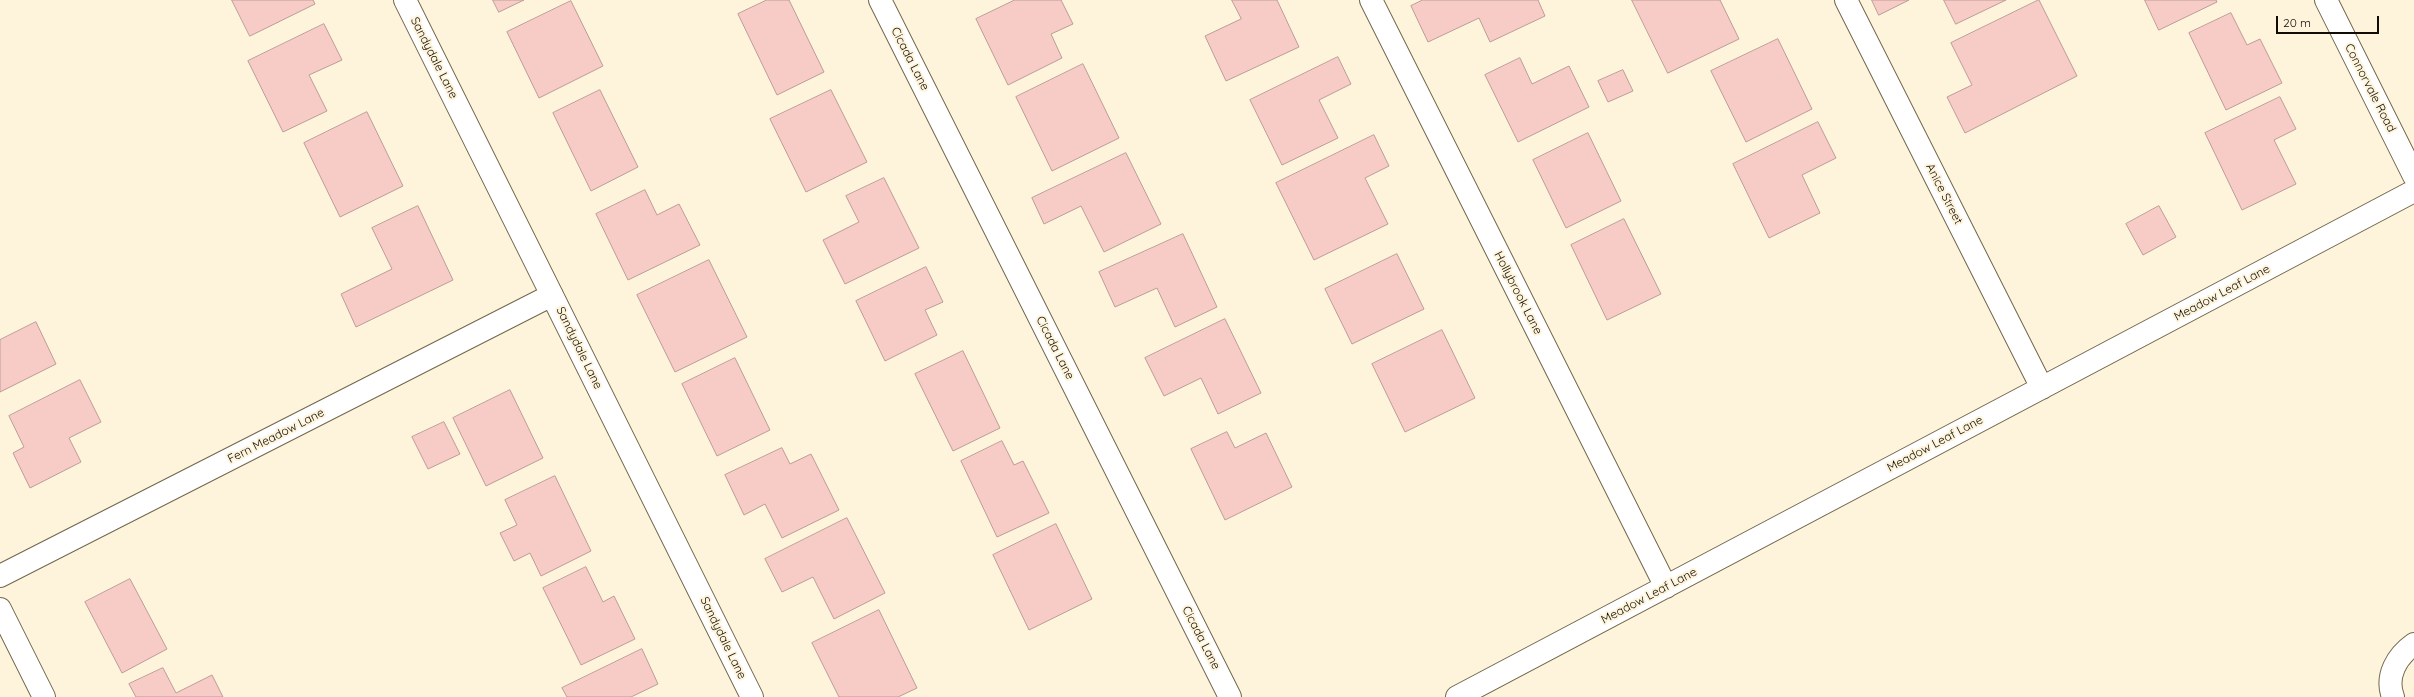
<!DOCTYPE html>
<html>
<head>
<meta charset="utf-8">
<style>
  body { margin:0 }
  #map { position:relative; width:2414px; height:697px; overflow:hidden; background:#fef4dc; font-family:Quicksand,sans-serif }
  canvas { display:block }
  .scale { position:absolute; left:2276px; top:16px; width:103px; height:18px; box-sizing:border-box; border:2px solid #100c04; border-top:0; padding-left:5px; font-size:12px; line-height:14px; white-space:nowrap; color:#100c04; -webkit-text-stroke:3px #fef4dc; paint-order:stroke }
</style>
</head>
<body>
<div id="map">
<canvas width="2414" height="697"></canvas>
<div class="scale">20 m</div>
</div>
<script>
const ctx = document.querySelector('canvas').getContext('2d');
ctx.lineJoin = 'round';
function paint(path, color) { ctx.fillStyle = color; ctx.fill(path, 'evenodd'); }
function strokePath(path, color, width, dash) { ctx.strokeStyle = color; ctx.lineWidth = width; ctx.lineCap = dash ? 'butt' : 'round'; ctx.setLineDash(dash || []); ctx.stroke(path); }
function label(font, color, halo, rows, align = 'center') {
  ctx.font = font + ' Quicksand,sans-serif'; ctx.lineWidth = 4; ctx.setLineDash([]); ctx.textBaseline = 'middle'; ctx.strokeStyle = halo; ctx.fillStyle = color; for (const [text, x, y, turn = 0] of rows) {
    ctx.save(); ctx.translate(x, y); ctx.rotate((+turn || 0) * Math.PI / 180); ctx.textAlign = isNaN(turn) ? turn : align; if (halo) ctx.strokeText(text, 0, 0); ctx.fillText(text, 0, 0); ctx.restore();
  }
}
const building = new Path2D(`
  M232,0H313L315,4L250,36Z
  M493,0H524L499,12Z
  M767,0H789L824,72L777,95L738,14Z
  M1015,0H1061L1073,24L1051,34L1062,58L1008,85L976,19Z
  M1232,0H1277L1299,47L1226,81L1205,36L1241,19Z
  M1423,0H1538L1545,16L1490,42L1479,18L1428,42L1411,6Z
  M1632,0H1720L1739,39L1668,73Z
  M1872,0H1909L1879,15Z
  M1944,0H2006L1956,24Z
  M2039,0L2077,76L1965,133L1947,97L1972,85L1951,43Z
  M2145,0H2216L2217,2L2159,30Z
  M571,1L603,66L539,98L507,32Z
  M2231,13L2247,45L2260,39L2282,83L2226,110L2189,33Z
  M324,24L342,60L309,75L327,111L283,132L248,61Z
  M1778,39L1812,109L1746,142L1711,71Z
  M1338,57L1351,84L1319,100L1338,138L1282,165L1250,100Z
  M1520,58L1532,84L1569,66L1589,107L1518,142L1485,75Z
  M1083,64L1119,138L1052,171L1016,97Z
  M1623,70L1633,91L1608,102L1598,81Z
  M600,90L638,167L591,191L553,113Z
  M831,90L867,162L806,192L770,119Z
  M2280,97L2296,129L2274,140L2296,184L2242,210L2205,133Z
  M367,112L403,186L340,217L304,143Z
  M1818,122L1836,158L1802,175L1820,213L1769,238L1733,164Z
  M1588,133L1621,201L1566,228L1533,160Z
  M1374,135L1389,166L1365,178L1388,224L1314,260L1276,183Z
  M1126,153L1161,224L1104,252L1081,206L1044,224L1032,198Z
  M884,178L919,248L845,284L823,240L859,222L846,196Z
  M645,190L657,215L679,204L700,245L628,280L596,214Z
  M418,206L453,280L356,327L341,294L392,269L372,228Z
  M2159,206L2176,237L2143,255L2126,224Z
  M1624,219L1661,294L1607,320L1571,245Z
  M1183,234L1217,307L1175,327L1157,288L1115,307L1099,272Z
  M1397,254L1424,309L1352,344L1325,289Z
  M709,260L747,337L675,372L637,295Z
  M926,267L943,302L925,310L937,335L885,361L856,301Z
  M1225,319L1261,393L1218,414L1201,378L1164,396L1145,358Z
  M36,322L56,364L0,392V340Z
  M1442,330L1475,398L1405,432L1372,364Z
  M963,351L1000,428L953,451L915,374Z
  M735,358L770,430L717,456L682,384Z
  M80,380L101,422L69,438L81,462L30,488L13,453L24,447L9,416Z
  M510,390L543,458L486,486L453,418Z
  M444,422L460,454L428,469L412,437Z
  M1227,432L1235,448L1266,433L1292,487L1225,520L1191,449Z
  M1002,441L1014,465L1023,461L1049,513L997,537L961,461Z
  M782,448L790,464L811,454L839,510L782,538L765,504L744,515L725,475Z
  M555,476L591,551L541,576L530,553L514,561L500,533L517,525L505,500Z
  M847,518L885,593L834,619L813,577L782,592L765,559Z
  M1056,524L1092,599L1029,630L993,555Z
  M586,567L603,602L614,596L635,639L581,665L543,588Z
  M130,579L167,649L122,673L85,602Z
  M879,610L917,688L898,697H839L812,643Z
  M642,649L658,684L631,697H567L562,688Z
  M163,668L176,693L212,675L223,697H136L129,684Z`);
paint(building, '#f7ccc6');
strokePath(building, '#bd9b96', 1);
const minor = new Path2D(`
  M405,0L752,697
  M880,0L1230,697
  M1371,0L1666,587
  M1846,0L2042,388
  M2326,0L2414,176
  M0,576L552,295
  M0,609L44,697
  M1457,697L2414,191
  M2393,697C2385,676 2397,656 2414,644`);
strokePath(minor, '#72674d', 24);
strokePath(minor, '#fff', 22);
label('12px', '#100c04', '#fef4dc', [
  ["Sandydale Lane",434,58,63],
  ["Cicada Lane",910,59,63],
  ["Connorvale Road",2370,88,63],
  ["Anice Street",1944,194,63],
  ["Hollybrook Lane",1518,293,63],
  ["Meadow Leaf Lane",2222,293,-28],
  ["Sandydale Lane",579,348,64],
  ["Cicada Lane",1055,348,63],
  ["Fern Meadow Lane",276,436,-27],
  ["Meadow Leaf Lane",1935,444,-28],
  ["Meadow Leaf Lane",1649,596,-28],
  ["Sandydale Lane",723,638,64],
  ["Cicada Lane",1201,638,63]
]);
</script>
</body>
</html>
